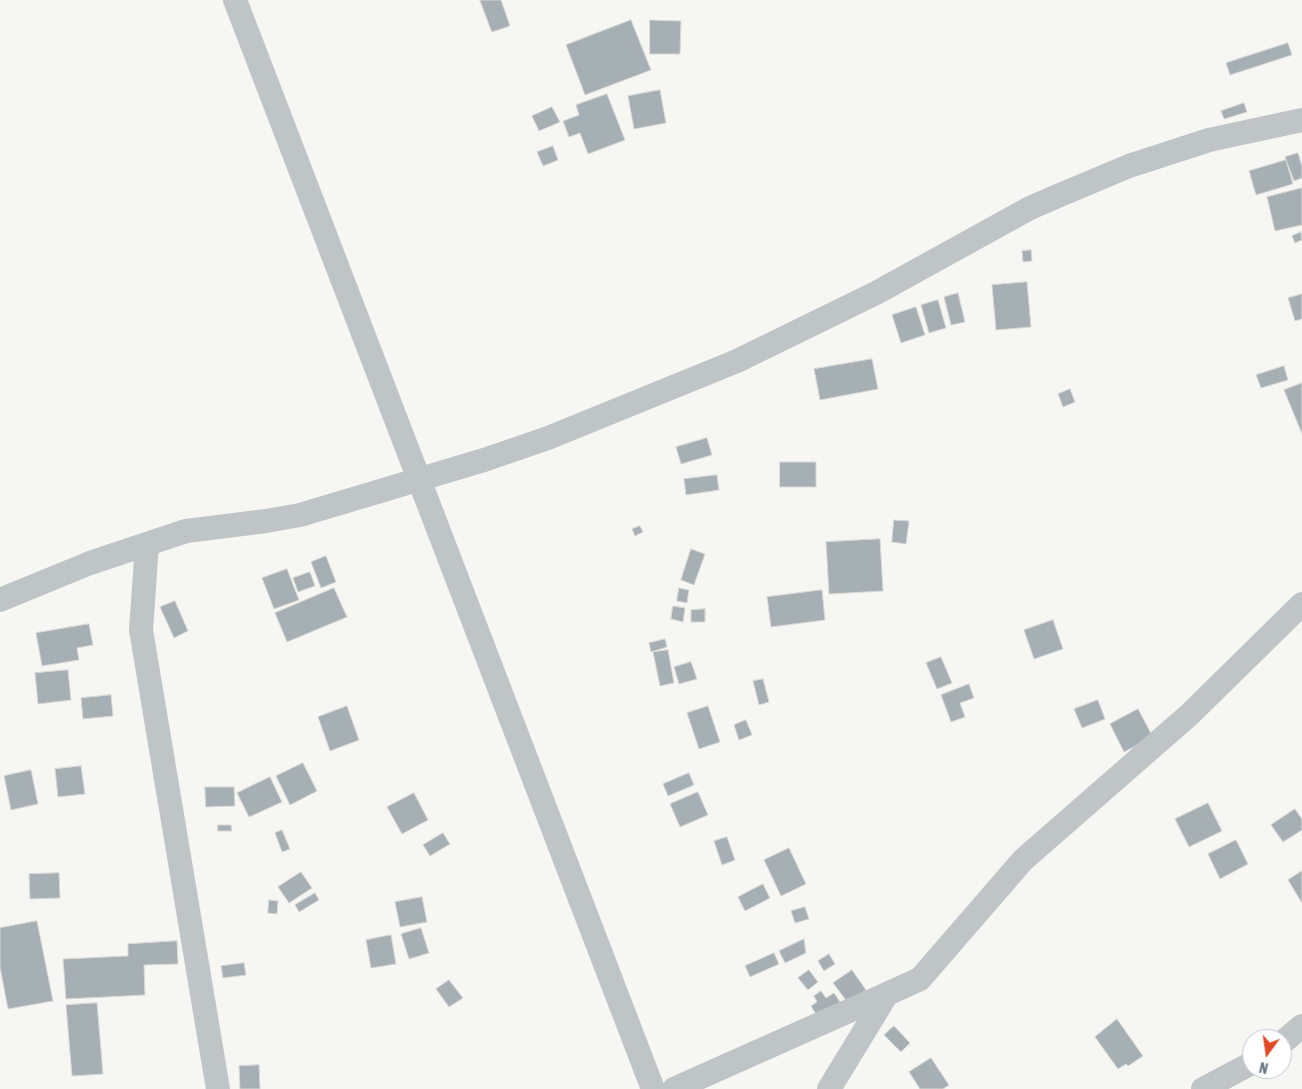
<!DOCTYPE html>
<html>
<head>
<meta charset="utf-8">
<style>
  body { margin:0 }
  #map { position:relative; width:1302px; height:1089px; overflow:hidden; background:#f6f6f3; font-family:"Asap Condensed",sans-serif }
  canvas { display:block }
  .north { position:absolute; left:1242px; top:1029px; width:50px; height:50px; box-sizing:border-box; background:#fff; border:1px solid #c1c9ce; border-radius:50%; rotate:194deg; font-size:14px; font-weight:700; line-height:20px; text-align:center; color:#657784 }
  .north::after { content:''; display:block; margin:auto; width:18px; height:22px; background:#e44b25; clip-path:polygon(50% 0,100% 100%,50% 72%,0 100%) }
</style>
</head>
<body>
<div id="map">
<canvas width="1302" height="1089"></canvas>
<div class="north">N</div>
</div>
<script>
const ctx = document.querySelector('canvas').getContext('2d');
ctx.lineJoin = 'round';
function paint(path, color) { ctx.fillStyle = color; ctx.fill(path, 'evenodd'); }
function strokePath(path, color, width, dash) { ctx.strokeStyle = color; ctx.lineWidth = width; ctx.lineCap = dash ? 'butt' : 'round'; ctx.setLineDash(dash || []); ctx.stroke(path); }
const building = new Path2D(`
  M480,0H501L510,26L492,32Z
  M631,20L651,70L585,95L566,45Z
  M650,20L681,21L680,54H650Z
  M1288,43L1292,55L1230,75L1226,63Z
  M660,90L666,123L634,129L628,96Z
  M607,94L625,140L588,154L580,133L569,137L563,121L579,115L576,105Z
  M1244,103L1247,112L1224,119L1221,111Z
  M552,107L560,122L539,131L532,116Z
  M553,146L558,160L543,166L537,152Z
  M1298,153L1302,166V178L1294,181L1285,157Z
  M1286,160L1293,184L1256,195L1249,171Z
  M1302,188V225L1275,231L1267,197Z
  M1301,232L1302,240L1295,243L1292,236Z
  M1031,250L1032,261L1023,262L1022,251Z
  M1027,282L1031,327L996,330L992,285Z
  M958,293L965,322L951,325L944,297Z
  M1302,294V319L1295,321L1288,298Z
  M938,300L946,328L929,333L921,305Z
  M916,307L925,335L901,343L892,315Z
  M872,359L878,389L820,400L814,369Z
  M1284,366L1288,380L1261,388L1256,375Z
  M1302,383V434L1284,390Z
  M1070,389L1075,402L1063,407L1058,394Z
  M707,438L712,455L681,464L676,447Z
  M780,462H816V487H780Z
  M717,475L719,490L686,495L684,479Z
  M894,520L909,521L906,544L892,542Z
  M640,526L643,532L635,536L632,529Z
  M880,539L883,591L829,594L826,542Z
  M691,549L705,554L694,585L681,580Z
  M326,556L336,582L321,588L311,562Z
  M287,569L299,600L274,609L262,578Z
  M310,572L315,586L298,592L293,578Z
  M334,588L347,617L287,642L275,613Z
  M679,588L689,590L687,603L677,601Z
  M822,590L825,620L771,627L767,597Z
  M175,601L188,631L174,638L160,607Z
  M673,606L685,608L683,622L671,619Z
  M705,609V622H691V610Z
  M1053,620L1063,649L1034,659L1024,630Z
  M89,624L93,645L77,648L79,660L42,666L36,633Z
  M665,639L667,647L651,652L649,643Z
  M668,650L674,683L660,686L653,652Z
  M941,657L952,683L937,689L926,663Z
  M691,662L697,679L679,684L674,667Z
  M68,670L71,700L38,704L35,673Z
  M763,679L769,702L759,705L753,681Z
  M969,684L974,698L960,703L965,717L951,722L941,695Z
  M111,695L113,716L83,719L81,698Z
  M1098,700L1105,719L1082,728L1074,709Z
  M347,706L359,740L330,751L318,717Z
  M708,706L720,742L699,749L687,713Z
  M1138,709L1153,737L1124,752L1110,724Z
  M746,720L752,735L739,740L734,725Z
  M303,763L317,791L290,805L276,776Z
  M81,766L85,794L58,797L55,769Z
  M31,770L38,804L11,810L4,776Z
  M689,773L694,785L668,796L663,784Z
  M270,777L282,802L249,817L237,793Z
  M205,787H234L235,806L206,807Z
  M698,792L708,815L680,827L670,804Z
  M414,793L428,820L402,834L387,807Z
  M1208,803L1222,831L1189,847L1175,819Z
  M1295,809L1302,819V830L1283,842L1271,825Z
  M218,825H231L232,831H218Z
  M282,830L290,849L282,852L275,833Z
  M443,833L450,844L430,856L423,845Z
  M727,837L735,860L722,865L714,841Z
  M1236,840L1248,864L1220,879L1208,854Z
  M789,848L806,884L781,896L764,860Z
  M1302,871V903L1288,880Z
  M301,872L312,888L289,903L278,887Z
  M59,873L60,898L30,899L29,874Z
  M763,884L770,898L745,911L738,897Z
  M315,893L319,900L299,912L295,905Z
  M422,897L427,922L400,927L395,902Z
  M269,900L278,901L277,914L268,913Z
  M805,907L809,919L795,923L791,911Z
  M37,921L53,1001L8,1009L0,967V928Z
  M421,928L429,953L409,959L401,934Z
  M391,935L396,964L371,968L366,940Z
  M804,939L806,953L785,963L779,951Z
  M177,941L178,964L144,965L145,995L66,999L63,959L128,956V944Z
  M774,953L779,964L750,977L745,966Z
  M829,954L835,964L824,971L818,961Z
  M244,963L246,975L223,978L221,966Z
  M809,970L818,982L808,990L798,978Z
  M852,970L866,990L848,1003L833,983Z
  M449,980L463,998L449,1007L436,989Z
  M821,991L826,998L834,993L842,1005L819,1019L811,1006L817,1002L814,996Z
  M97,1003L103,1074L72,1076L66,1005Z
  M1117,1019L1143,1056L1128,1066L1126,1064L1118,1069L1095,1037Z
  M894,1026L910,1043L901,1052L884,1035Z
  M931,1058L949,1085L943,1089H920L909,1072Z
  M259,1065L260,1089H240L239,1066Z`);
paint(building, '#a6afb4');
strokePath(building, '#d8d8d5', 1);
strokePath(new Path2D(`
  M235,0L653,1089
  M147,544L141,630L218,1089
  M0,600L90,563L186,531L266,521L300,515L484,460L548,438L737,361L876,293L1030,208L1060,195L1129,166L1209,140L1302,120
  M1282,1043L1302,1026
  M674,1089L887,994
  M829,1089L887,994L920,979L1023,860L1189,715L1302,604
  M1203,1089L1252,1063`), '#bfc4c7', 24);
</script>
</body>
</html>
